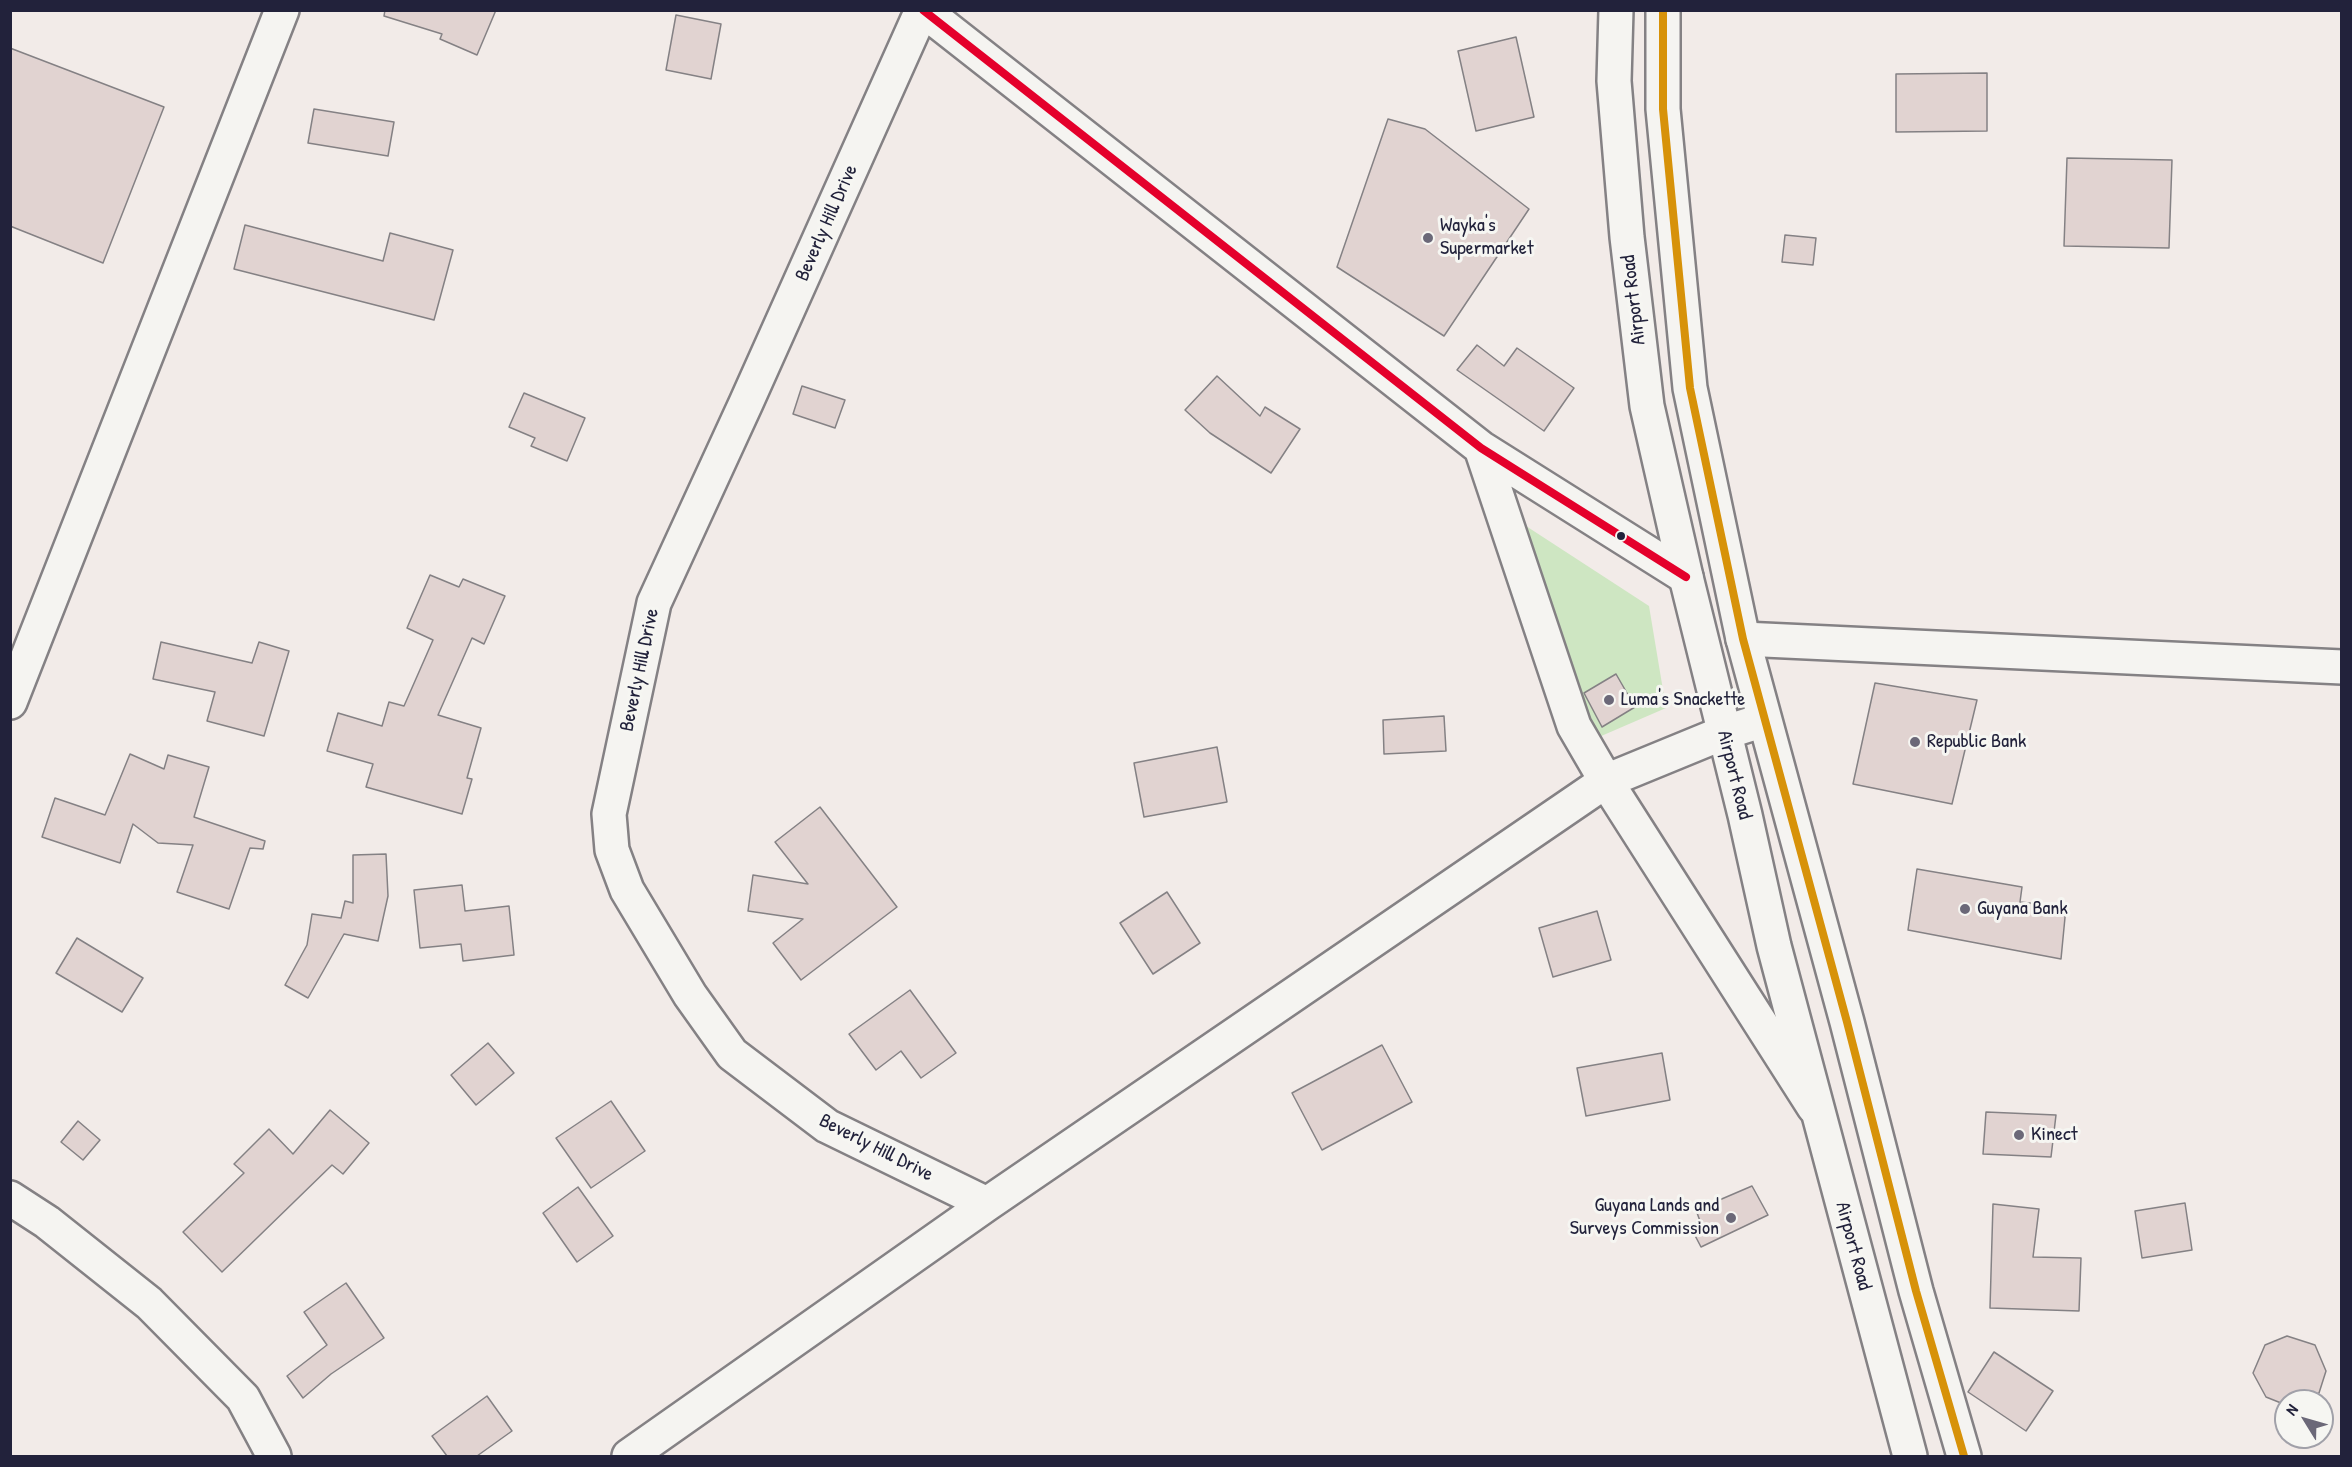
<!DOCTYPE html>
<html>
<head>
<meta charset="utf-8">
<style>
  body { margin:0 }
  #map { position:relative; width:2352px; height:1467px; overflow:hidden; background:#f2ebe8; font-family:"Patrick Hand",sans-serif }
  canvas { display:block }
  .frame { position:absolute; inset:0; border:12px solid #22223b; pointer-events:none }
  .north { position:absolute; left:2274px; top:1389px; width:60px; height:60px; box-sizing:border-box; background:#f6f6f2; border:2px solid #a1a1a9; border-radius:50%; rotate:307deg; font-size:16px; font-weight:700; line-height:24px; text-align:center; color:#22223b }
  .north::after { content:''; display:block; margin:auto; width:21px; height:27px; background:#6b6878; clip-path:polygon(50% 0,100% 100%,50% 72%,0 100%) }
</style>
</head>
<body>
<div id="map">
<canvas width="2352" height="1467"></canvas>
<div class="frame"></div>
<div class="north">N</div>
</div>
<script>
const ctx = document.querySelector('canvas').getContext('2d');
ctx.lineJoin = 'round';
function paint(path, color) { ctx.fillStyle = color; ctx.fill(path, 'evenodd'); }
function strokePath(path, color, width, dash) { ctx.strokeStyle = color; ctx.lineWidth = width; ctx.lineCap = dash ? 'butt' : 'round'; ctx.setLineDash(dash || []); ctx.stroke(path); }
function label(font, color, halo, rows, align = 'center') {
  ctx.font = font + ' "Patrick Hand",sans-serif'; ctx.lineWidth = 6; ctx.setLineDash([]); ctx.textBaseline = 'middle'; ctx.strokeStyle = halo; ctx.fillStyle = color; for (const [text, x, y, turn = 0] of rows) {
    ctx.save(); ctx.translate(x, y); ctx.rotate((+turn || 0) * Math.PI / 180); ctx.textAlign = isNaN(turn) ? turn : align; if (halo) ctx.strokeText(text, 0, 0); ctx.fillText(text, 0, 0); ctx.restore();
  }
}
paint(new Path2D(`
  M1526,526L1649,606L1666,708L1592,740L1580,717Z`), '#cee6c2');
const building = new Path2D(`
  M385,10H496L477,55L440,39L442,34L384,16Z
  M676,15L721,24L711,79L666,70Z
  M1516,37L1534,117L1476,131L1458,51Z
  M10,48L164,107L103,263L10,226Z
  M1987,73V131L1896,132V74Z
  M314,109L394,122L388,156L308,143Z
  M1388,119L1425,129L1529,209L1444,336L1337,267Z
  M2067,158L2172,160L2169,248L2064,246Z
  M245,225L383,261L390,233L453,250L434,320L234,269Z
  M1785,235L1816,238L1813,265L1782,262Z
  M1477,345L1504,366L1517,348L1574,388L1544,431L1457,370Z
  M1217,376L1260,416L1265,407L1300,429L1271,473L1210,433L1185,410Z
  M802,386L845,400L835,428L793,414Z
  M524,393L585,418L567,461L531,446L535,438L509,427Z
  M430,575L459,587L463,579L505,596L484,644L472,638L438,715L481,728L467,778L472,779L462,814L366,787L373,764L327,751L338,713L382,726L389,702L404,706L433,640L407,628Z
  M161,642L252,663L259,642L289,651L264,736L207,721L215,692L153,679Z
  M1616,674L1635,707L1602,727L1584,693Z
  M1875,683L1977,700L1952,804L1853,784Z
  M1444,716L1446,751L1384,754L1383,720Z
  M1217,747L1227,802L1144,817L1134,763Z
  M130,754L164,769L168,755L209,767L194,817L265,841L263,849L250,848L229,909L177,892L193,845L158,843L133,824L120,863L42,837L55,798L105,815Z
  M820,807L897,907L801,980L773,943L803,919L748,911L753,875L808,884L775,842Z
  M386,854L388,896L378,941L344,934L308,998L285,985L307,945L312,914L341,918L345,901L353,903V855Z
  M1917,869L2022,887L2020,902L2066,907L2061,959L1908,930Z
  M462,885L465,911L509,906L514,955L463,961L461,944L420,948L414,890Z
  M1167,892L1200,943L1153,974L1120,923Z
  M1597,911L1611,960L1553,977L1539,928Z
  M77,938L143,978L122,1012L56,973Z
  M910,990L956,1053L921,1078L901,1051L876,1070L849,1034Z
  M488,1043L514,1073L476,1105L451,1075Z
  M1382,1045L1412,1102L1322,1150L1292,1093Z
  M1662,1053L1670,1100L1586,1116L1577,1068Z
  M611,1101L645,1151L591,1188L556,1138Z
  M330,1110L369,1143L343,1174L332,1165L222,1272L183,1232L244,1173L234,1164L269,1129L293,1154Z
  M1986,1112L2056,1115L2051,1157L1983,1154Z
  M78,1121L100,1140L83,1160L61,1142Z
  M1752,1186L1768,1215L1701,1247L1690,1226L1700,1221L1696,1210Z
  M578,1187L613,1236L577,1262L543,1213Z
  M2185,1203L2192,1250L2142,1258L2135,1211Z
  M1993,1204L2039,1209L2033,1257L2081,1258L2079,1311L1990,1308Z
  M346,1283L384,1338L331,1374L303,1398L287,1376L327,1345L304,1312Z
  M2287,1336L2315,1345L2326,1371L2319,1393L2302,1401H2286V1405L2266,1397L2253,1373L2265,1345Z
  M1994,1352L2053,1391L2026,1431L1968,1392Z
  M487,1396L512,1431L477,1456H447L432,1436Z`);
paint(building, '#e1d3d1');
strokePath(building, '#848184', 1.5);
const minor = new Path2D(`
  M922,10L746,403L654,603L609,814L612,850L627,890L690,995L732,1054L827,1126L987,1204
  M923,10L1481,448L1686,577
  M1481,448L1574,726L1606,781L1814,1107
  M1743,639L2342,667
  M10,702L282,10
  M10,1198L47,1222L149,1303L243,1398L274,1456
  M629,1456L987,1204L1606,781L1723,733L1764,720`);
const tertiary = new Path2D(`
  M1616,10L1614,81L1627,237L1647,406L1686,577L1745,815L1774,946L1910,1456
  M1663,10V109L1690,388L1743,639L1847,1022L1916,1291L1964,1456`);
strokePath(minor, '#848184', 38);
strokePath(tertiary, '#848184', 38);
strokePath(minor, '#f5f4f1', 33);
strokePath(tertiary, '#f5f4f1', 33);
strokePath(new Path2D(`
  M923,10L1481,448L1686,577`), '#e4002b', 8);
strokePath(new Path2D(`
  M1663,10V109L1690,388L1743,639L1847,1022L1916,1291L1964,1456`), '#d79209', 8);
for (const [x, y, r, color] of [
  [1428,238,6,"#6b6878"],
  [1621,536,5,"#22223b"],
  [1609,700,6,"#6b6878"],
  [1915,742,6,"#6b6878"],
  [1965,909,6,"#6b6878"],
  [2019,1135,6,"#6b6878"],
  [1731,1218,6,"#6b6878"]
]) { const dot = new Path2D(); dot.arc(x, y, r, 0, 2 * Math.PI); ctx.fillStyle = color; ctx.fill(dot); strokePath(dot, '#f6f6f2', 2); }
label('20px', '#22223b', '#f6f6f2', [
  ["Beverly Hill Drive",827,223,-66],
  ["Airport Road",1634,300,-97],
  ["Beverly Hill Drive",640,670,-78],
  ["Airport Road",1734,775,76],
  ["Beverly Hill Drive",876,1148,27],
  ["Airport Road",1853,1246,75]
]);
label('20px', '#22223b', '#f6f6f2', [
  ["Wayka's",1440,226],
  ["Supermarket",1440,249],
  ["Luma's Snackette",1621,700],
  ["Republic Bank",1927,742],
  ["Guyana Bank",1977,909],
  ["Kinect",2031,1135],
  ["Guyana Lands and",1719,1206,"right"],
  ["Surveys Commission",1719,1229,"right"]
], 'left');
</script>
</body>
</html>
